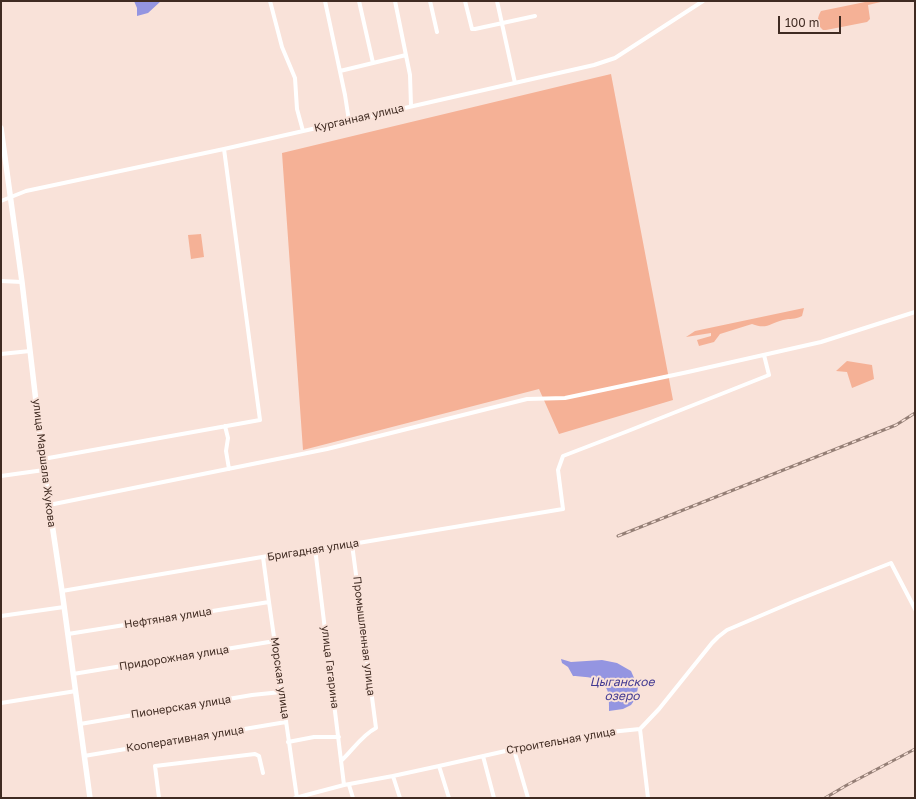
<!DOCTYPE html>
<html>
<head>
<meta charset="utf-8">
<style>
  body { margin:0 }
  #map { position:relative; width:916px; height:799px; overflow:hidden; background:#f9e2d9; font-family:"Golos Text",sans-serif }
  canvas { display:block }
  .frame { position:absolute; inset:0; border:2px solid #402b22; pointer-events:none }
  .scale { position:absolute; left:778px; top:16px; width:63px; height:18px; box-sizing:border-box; border:2px solid #402b22; border-top:0; padding-left:5px; font-size:12px; line-height:14px; white-space:nowrap; color:#402b22; -webkit-text-stroke:3px #f9e2d9; paint-order:stroke }
</style>
</head>
<body>
<div id="map">
<canvas width="916" height="799"></canvas>
<div class="frame"></div>
<div class="scale">100 m</div>
</div>
<script>
const ctx = document.querySelector('canvas').getContext('2d');
ctx.lineJoin = 'round';
function paint(path, color) { ctx.fillStyle = color; ctx.fill(path, 'evenodd'); }
function strokePath(path, color, width, dash) { ctx.strokeStyle = color; ctx.lineWidth = width; ctx.lineCap = dash ? 'butt' : 'round'; ctx.setLineDash(dash || []); ctx.stroke(path); }
function label(font, color, halo, rows, align = 'center') {
  ctx.font = font + ' "Golos Text",sans-serif'; ctx.lineWidth = 4; ctx.setLineDash([]); ctx.textBaseline = 'middle'; ctx.strokeStyle = halo; ctx.fillStyle = color; for (const [text, x, y, turn = 0] of rows) {
    ctx.save(); ctx.translate(x, y); ctx.rotate((+turn || 0) * Math.PI / 180); ctx.textAlign = isNaN(turn) ? turn : align; if (halo) ctx.strokeText(text, 0, 0); ctx.fillText(text, 0, 0); ctx.restore();
  }
}
paint(new Path2D(`
  M870,1H885L868,5L870,19L867,22L826,30H823C816,24 817,18 821,11Z
  M611,74L673,400L559,434L539,389L303,450L282,153Z
  M201,234L204,257L191,259L188,235Z
  M804,308L802,316C794,320 791,318 783,320C770,323 767,330 752,324L720,334L714,342L699,346L697,340L711,336V333L686,337L695,331Z
  M847,361L872,365L874,379L852,388L847,372L836,371Z`), '#f5b196');
paint(new Path2D(`
  M134,1H161L148,13L137,16V8Z
  M561,659L571,662L602,660L617,663L631,671L638,687L636,698L631,705L623,709L609,711C609,705 609,698 608,692C603,676 585,677 573,676L568,667L562,663Z`), '#9495e1');
strokePath(new Path2D(`
  M270,1L282,47L295,78L297,109L303,131
  M325,1L345,95L349,121
  M395,1L410,75L411,106
  M430,1L437,32
  M465,1L472,29H475L535,16
  M497,1L515,83
  M373,63L406,55
  M340,71L373,63L359,1
  M1,201L26,191L224,149L594,65L615,58L703,1
  M1,281L22,282
  M1,354L30,351
  M225,426L228,438L226,451L229,469
  M43,459L260,420L224,149
  M1,476L44,470
  M49,505L327,449L527,399L565,398L688,372L821,342L915,312
  M315,548L344,785
  M263,557L269,602L297,798
  M62,591L315,548L352,544L563,509L558,470L563,456L628,431L769,375L764,355
  M1,616L64,607
  M68,634L269,602
  M73,674L275,641
  M1,703L76,691
  M80,724L252,695L281,692
  M640,729L648,798
  M288,742L314,737H339
  M514,750L528,798
  M84,756L286,722
  M483,756L494,798
  M341,761C353,750 362,735 376,728L352,544
  M439,766L449,798
  M393,776L400,798
  M349,785L353,798
  M159,798L155,766L255,754L259,756L263,773
  M295,798L344,785L393,776L439,766L510,750H514L590,734L640,729L659,709L712,643L718,637L727,630L795,601L891,563L915,609`), '#fff', 4);
strokePath(new Path2D(`
  M1,128L22,282L44,470L62,591L90,798`), '#fff', 5.5);
const rail = new Path2D(`
  M618,536L896,425L915,413
  M825,798L847,785L915,749`);
strokePath(rail, '#957f76', 3);
strokePath(rail, '#f9e2d9', 1.5, [4.5]);
label('11px', '#402b22', '#f9e2d9', [
  ["Курганная улица",359,118,-13],
  ["улица Маршала Жукова",44,463,83],
  ["Бригадная улица",313,550,-9],
  ["Нефтяная улица",168,618,-9],
  ["Промышленная улица",364,636,83],
  ["Придорожная улица",174,658,-9],
  ["улица Гагарина",330,667,83],
  ["Морская улица",280,678,82],
  ["Пионерская улица",181,707,-9],
  ["Кооперативная улица",185,739,-9],
  ["Строительная улица",561,741,-10]
]);
label('italic 12px', '#413991', '#f9e2d9', [
  ["Цыганское",622,682],
  ["озеро",622,696]
]);
</script>
</body>
</html>
